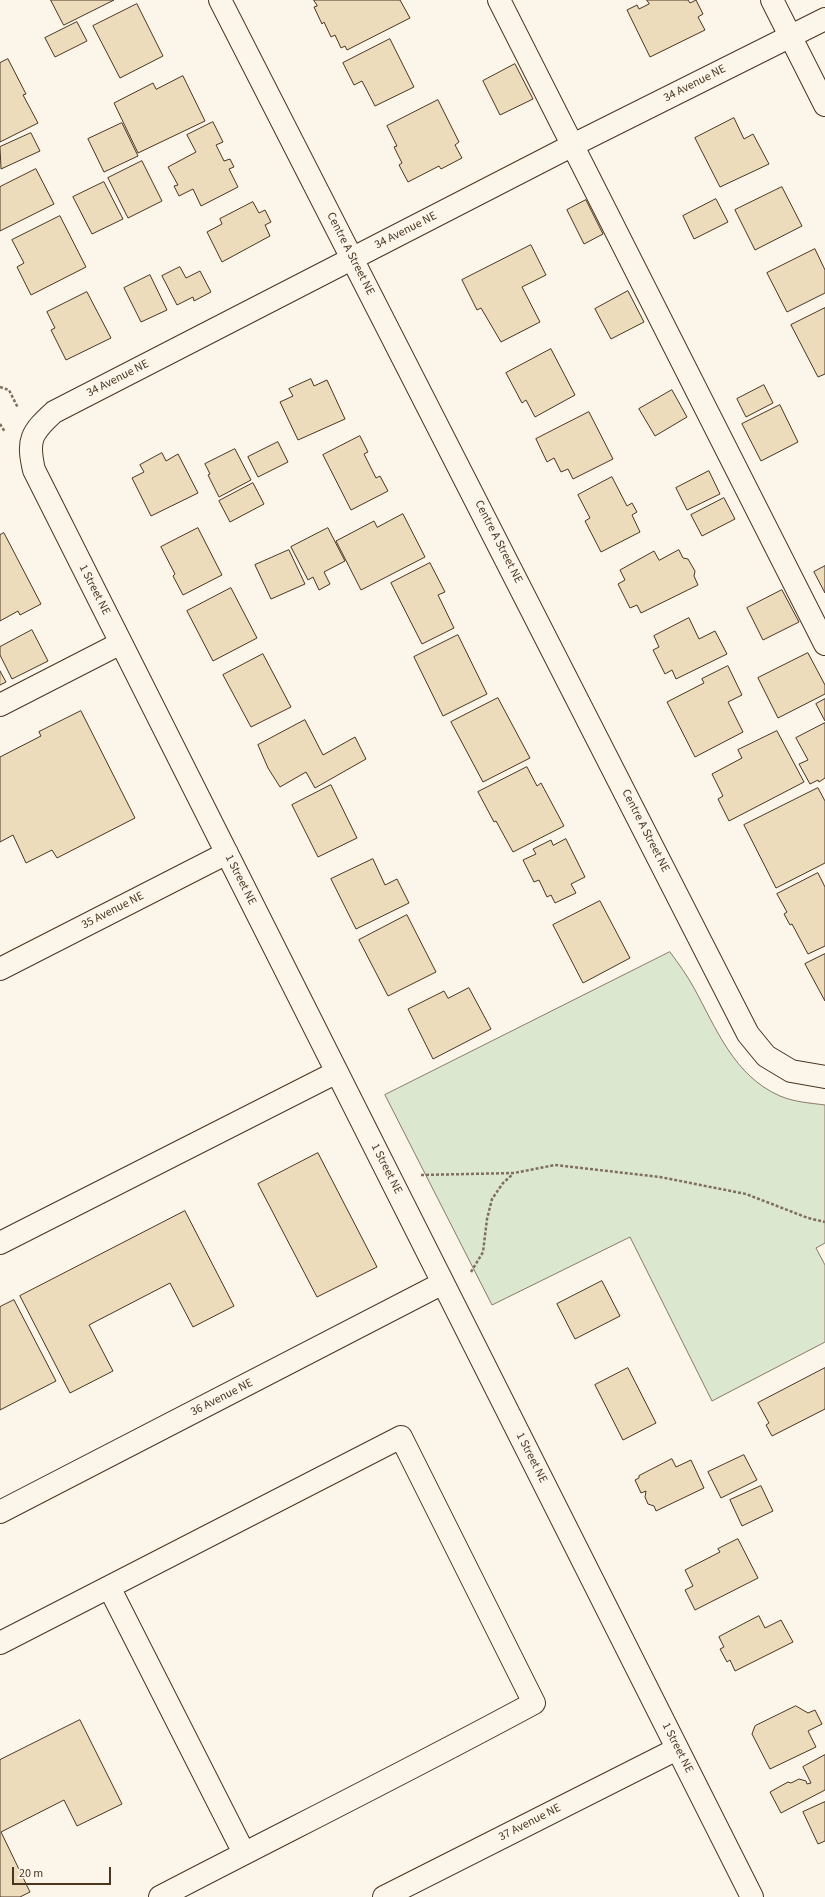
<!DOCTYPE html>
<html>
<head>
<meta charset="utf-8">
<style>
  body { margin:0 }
  #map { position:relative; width:825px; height:1897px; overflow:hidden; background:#fbf6e9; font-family:"Source Sans 3",sans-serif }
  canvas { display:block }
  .scale { position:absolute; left:12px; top:1867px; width:99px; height:18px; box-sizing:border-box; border:2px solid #4a3520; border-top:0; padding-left:5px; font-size:12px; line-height:14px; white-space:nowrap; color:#4a3520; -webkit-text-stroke:3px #fbf6e9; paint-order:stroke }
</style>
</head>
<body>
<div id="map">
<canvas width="825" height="1897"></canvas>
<div class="scale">20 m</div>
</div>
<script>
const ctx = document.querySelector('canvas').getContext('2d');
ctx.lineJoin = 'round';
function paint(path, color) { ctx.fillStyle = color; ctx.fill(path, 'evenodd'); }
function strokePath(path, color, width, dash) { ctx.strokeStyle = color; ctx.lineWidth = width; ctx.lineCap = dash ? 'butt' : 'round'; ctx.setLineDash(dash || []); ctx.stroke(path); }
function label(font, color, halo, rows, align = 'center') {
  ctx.font = font + ' "Source Sans 3",sans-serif'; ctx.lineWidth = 3; ctx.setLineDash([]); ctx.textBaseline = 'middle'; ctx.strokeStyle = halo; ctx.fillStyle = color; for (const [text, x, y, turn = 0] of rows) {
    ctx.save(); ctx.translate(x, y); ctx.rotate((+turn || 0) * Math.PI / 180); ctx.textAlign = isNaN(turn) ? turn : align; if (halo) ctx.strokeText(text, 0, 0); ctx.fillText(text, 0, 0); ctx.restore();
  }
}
const green = new Path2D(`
  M670,952C678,963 687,975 694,988C716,1028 734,1076 780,1096C794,1102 810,1103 825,1105V1243L816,1248L825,1265V1342L712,1401L630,1237L492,1305L385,1095Z`);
paint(green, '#dce7d0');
strokePath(green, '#887966', 1);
const building = new Path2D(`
  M51,0H114L64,25Z
  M314,0H400L410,18L347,50L345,46L341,48L335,35L331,37L324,22L322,24L314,7L317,6Z
  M647,0H688L690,3L696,0L703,14L698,17L705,30L650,57L627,10L637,5L639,9L649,4Z
  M137,4L163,56L120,78L93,26Z
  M77,22L87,41L55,57L45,38Z
  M390,39L414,87L375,106L362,81L354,85L343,63Z
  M8,59L26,94L23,95L38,123L0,142V63Z
  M515,64L533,99L500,115L483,81Z
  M183,76L205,121L138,153L114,103L153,83L156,89Z
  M438,100L459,142L455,145L462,158L441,169L439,166L408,182L399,165L402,163L394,147L397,146L387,126Z
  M734,118L744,139L753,134L769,164L720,187L695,138Z
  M213,122L223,142L216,145L224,161L230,159L234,167L229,169L238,187L201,206L193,189L179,196L174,186L178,185L168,167L196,152L187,135Z
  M122,123L138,156L104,172L88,139Z
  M31,133L40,151L1,169L0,147Z
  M142,161L162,201L128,218L108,178Z
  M36,169L54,204L0,231V187Z
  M104,182L123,219L92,234L73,197Z
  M782,187L802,226L755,250L735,210Z
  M716,199L728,222L694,239L683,216Z
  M586,200L603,234L584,244L567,210Z
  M253,202L259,213L265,210L271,222L265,225L270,236L222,262L207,232L222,224L220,219Z
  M60,216L86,267L31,295L17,267L24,263L12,240Z
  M531,245L546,275L522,287L540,322L501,342L481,308L477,310L462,280Z
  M815,249L825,270V293L787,312L767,273Z
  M180,267L186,278L200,271L211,292L194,301L193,297L177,305L162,276Z
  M150,275L167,310L141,322L124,288Z
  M628,291L644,322L611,339L595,309Z
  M87,292L111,338L66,360L51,330L55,328L47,312Z
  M825,308V374L818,377L791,325Z
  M551,349L575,395L535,417L526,400L522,403L506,373Z
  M311,379L314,386L327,380L345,419L298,440L280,402L293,396L289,389Z
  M764,385L773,403L746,417L737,399Z
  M672,390L687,417L655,436L639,409Z
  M780,405L798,442L761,461L742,424Z
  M589,412L613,459L573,479L568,469L561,472L554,458L547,462L536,439Z
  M360,436L368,452L364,454L376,478L380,476L388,491L351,510L323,455Z
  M278,442L288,462L258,477L248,457Z
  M235,449L251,480L219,497L208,475L210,474L205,464Z
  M162,453L166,461L178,454L198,493L151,516L132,478L144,472L140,465Z
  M709,471L720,494L687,510L676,488Z
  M612,477L627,506L632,503L637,512L632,515L640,532L601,552L585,521L590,518L578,495Z
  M253,483L264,504L230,522L219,501Z
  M724,498L735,519L702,536L691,515Z
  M403,514L425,557L361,590L336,541L374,521L377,527Z
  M198,528L222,575L183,595L173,576L175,574L161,547Z
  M328,528L345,561L324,572L330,584L319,590L313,577L308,580L291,547Z
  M4,533L41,604L20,615L18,611L0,621V535Z
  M289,550L305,584L271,599L255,565Z
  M679,550L683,558L688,559L695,571L694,576L698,585L641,613L637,605L630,608L618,584L625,580L620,570L654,551L659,560Z
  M430,563L445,592L438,595L454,628L422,644L391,583Z
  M825,566V593L814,572Z
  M231,588L257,638L213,661L187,611Z
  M782,590L799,622L763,640L747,608Z
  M689,618L699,639L715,631L727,654L676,679L672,670L665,674L653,650L659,647L654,636Z
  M32,630L48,661L12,679L0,655V647Z
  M458,635L487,694L443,716L414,657Z
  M808,653L825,685V694L778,718L758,678Z
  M263,654L291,707L251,727L223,675Z
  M728,666L742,695L728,702L743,732L695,757L667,702L704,683L702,679Z
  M0,671L6,682L0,685Z
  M498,698L530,758L483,782L451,722Z
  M825,699V721L816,704Z
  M81,711L135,818L57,858L52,850L26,863L13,835L0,842V757L41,736L39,732Z
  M305,720L323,755L355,737L366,759L315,788L306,772L280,787L268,768L258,745Z
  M825,723V778L819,782L818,780L810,784L799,764L808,760L796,738Z
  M777,731L804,782L729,821L718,799L723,796L712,774L742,758L738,750Z
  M527,767L537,786L541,783L564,826L513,852L496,821L494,822L478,792Z
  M331,785L357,838L318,857L292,805Z
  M818,788L825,801V863L776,888L744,825Z
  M566,839L585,877L571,884L576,893L555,903L551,895L547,897L539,880L534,882L523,860L536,854L533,849L551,840L553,845Z
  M373,859L385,885L397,879L409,903L356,929L331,879Z
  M818,873L825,887V946L808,954L792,924L790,925L784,914L787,912L777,894Z
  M600,901L630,958L583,983L553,925Z
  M407,915L436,972L388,996L359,940Z
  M825,954V1001L805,964Z
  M469,988L491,1029L433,1059L408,1009L444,991L448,998Z
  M318,1153L377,1267L317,1297L258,1184Z
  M185,1211L234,1306L193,1327L170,1283L89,1325L113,1371L70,1393L20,1296Z
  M602,1281L620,1316L575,1339L557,1304Z
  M14,1300L56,1381L0,1410V1307Z
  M628,1368L656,1423L623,1440L595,1385Z
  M825,1368V1409L772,1436L766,1425L769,1423L758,1403Z
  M744,1455L757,1480L721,1498L708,1472Z
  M672,1459L676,1467L691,1460L704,1488L656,1511L654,1506L648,1504L645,1497L646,1491L641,1493L635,1480L639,1478V1476Z
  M761,1486L773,1511L742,1526L730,1500Z
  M738,1539L758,1578L695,1610L685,1590L693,1586L685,1570L720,1552L718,1549Z
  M759,1616L765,1628L781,1620L793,1642L735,1671L730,1660L727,1662L720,1649L724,1647L719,1637Z
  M796,1706L808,1713L815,1710L822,1724L808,1731L816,1747L770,1769L752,1734L755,1726Z
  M80,1720L122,1804L77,1826L64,1800L1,1832L30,1892L20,1897H0V1760Z
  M825,1755V1790L781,1813L770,1792L788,1782L791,1783L799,1779L806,1781L807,1784L811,1783L803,1767Z
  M825,1802V1841L818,1844L803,1812Z`);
paint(building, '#ecdcbc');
strokePath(building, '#4a3520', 1);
const minor = new Path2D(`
  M220,0L748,1034L766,1056L791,1071L825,1077
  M499,0L825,644
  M0,705L121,643
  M0,969L227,853
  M0,1243L337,1072
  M0,1512L443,1283
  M109,1587L244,1853
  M0,1643L401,1437L534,1703C410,1770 285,1832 160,1897
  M384,1897L677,1749
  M752,1897L34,470C27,440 31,433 54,412L573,145L825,19`);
const major = new Path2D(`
  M772,0L825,105`);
strokePath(minor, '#4a3520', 24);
strokePath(major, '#4a3520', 24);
strokePath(new Path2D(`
  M0,387L9,390L18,408
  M0,424L5,432
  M421,1175L514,1173L555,1165L660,1177L746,1194L808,1218L825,1222
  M471,1272L483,1252L487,1219L492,1199L503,1183L513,1174`), '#7f6f5c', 2.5, [3, 2]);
strokePath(minor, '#fbf6e9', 22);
strokePath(major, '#fbf6e9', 22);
label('12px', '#4a3520', '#fbf6e9', [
  ["34 Avenue NE",695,84,-27],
  ["34 Avenue NE",406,231,-27],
  ["Centre A Street NE",350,254,63],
  ["34 Avenue NE",118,379,-27],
  ["Centre A Street NE",498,542,63],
  ["1 Street NE",94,590,63],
  ["Centre A Street NE",645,831,63],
  ["1 Street NE",240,880,63],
  ["35 Avenue NE",113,911,-27],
  ["1 Street NE",386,1169,63],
  ["36 Avenue NE",222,1398,-27],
  ["1 Street NE",531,1458,63],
  ["1 Street NE",677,1748,63],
  ["37 Avenue NE",530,1823,-27]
]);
</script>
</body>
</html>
